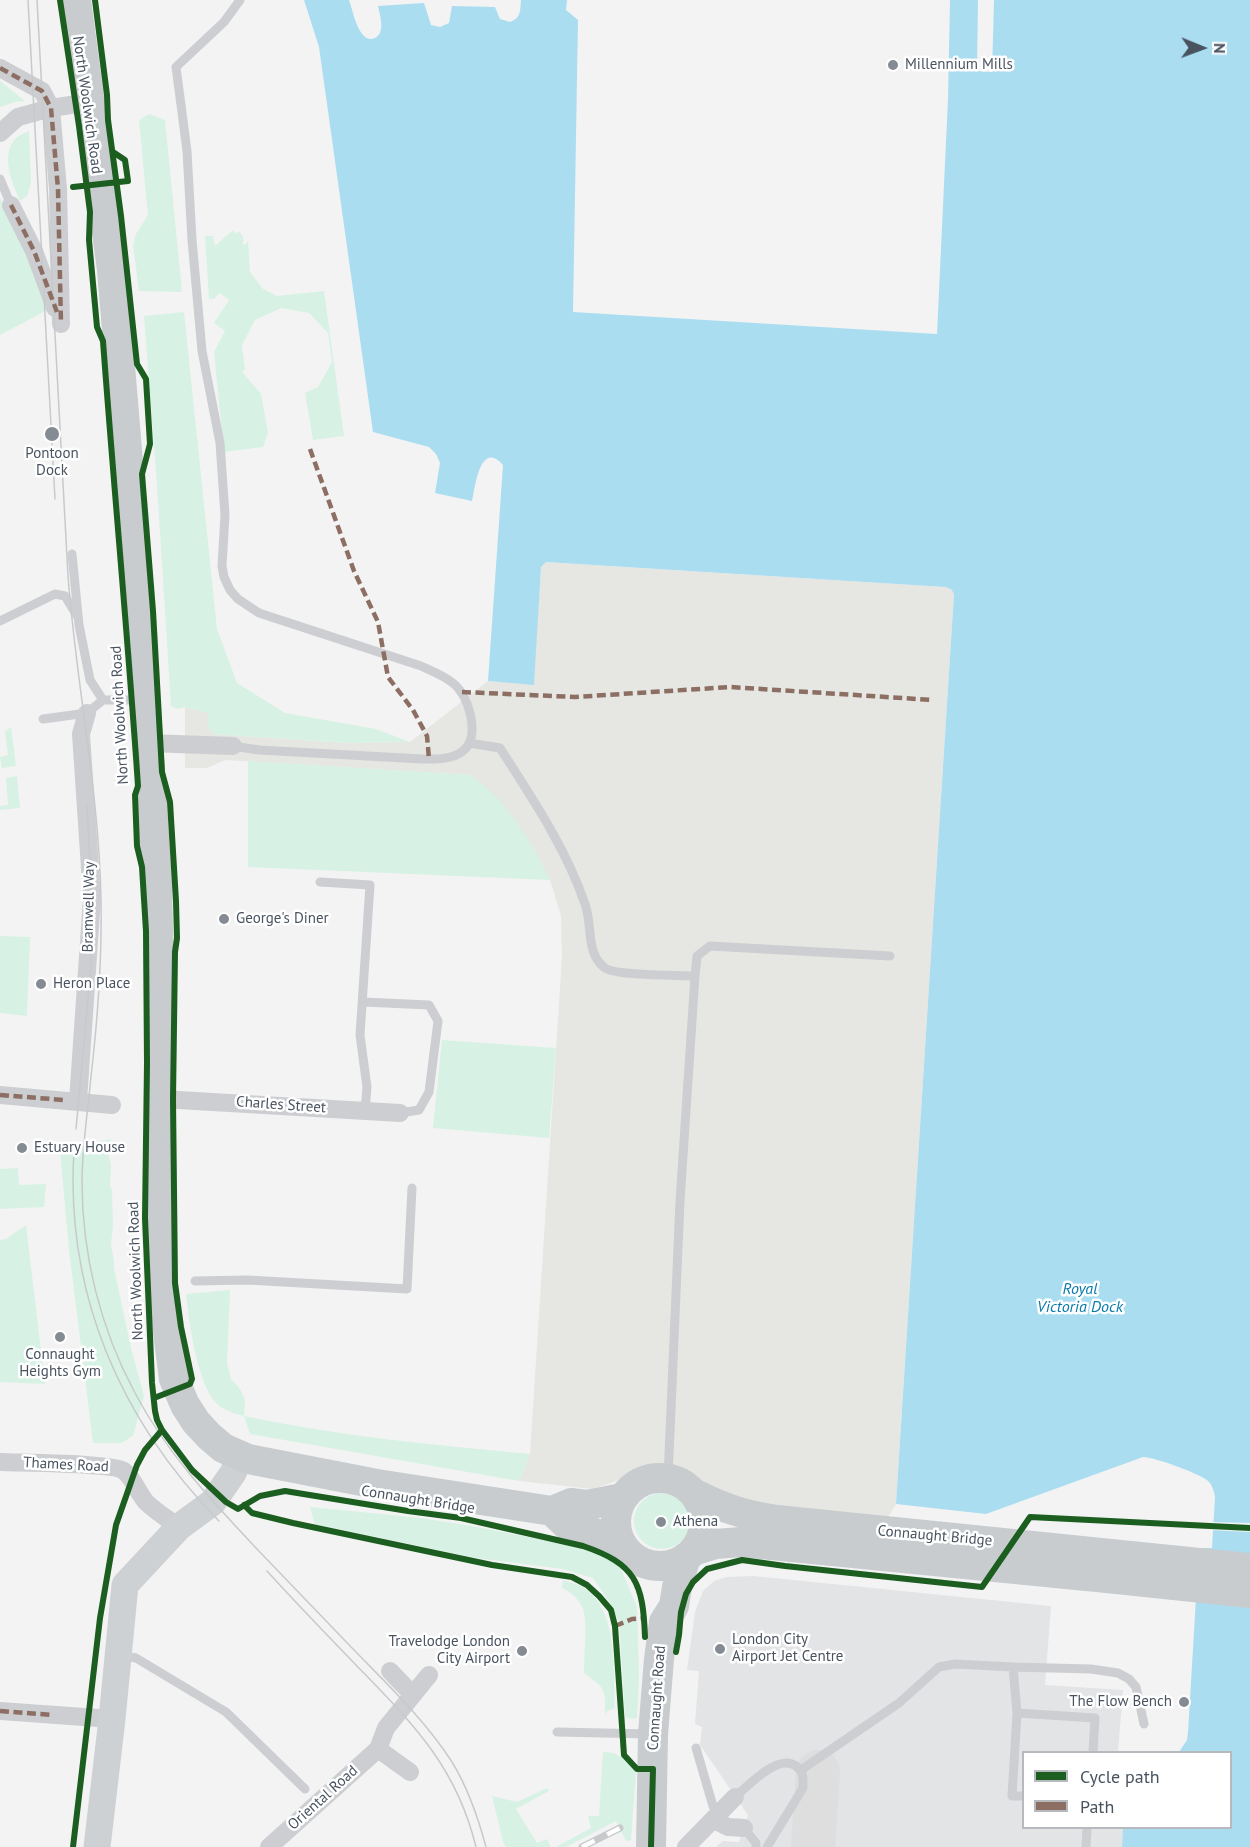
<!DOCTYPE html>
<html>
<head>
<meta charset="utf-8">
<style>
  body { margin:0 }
  #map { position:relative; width:1250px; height:1847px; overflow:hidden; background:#f3f3f3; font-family:"PT Sans",sans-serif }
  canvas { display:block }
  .legend { position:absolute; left:1022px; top:1751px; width:210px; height:78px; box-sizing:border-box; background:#fff; border:2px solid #b6babf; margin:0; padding:8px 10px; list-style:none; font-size:18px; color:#495360 }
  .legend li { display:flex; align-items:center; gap:12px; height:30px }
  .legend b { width:30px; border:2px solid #b6babf }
  .north { position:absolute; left:1172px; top:18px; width:60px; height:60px; -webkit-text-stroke:4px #fff; paint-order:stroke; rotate:91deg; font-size:16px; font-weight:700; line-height:24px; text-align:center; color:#495360 }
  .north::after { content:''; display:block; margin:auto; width:21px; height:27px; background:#495360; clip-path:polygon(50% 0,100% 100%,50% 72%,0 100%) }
</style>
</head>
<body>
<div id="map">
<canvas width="1250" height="1847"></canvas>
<ul class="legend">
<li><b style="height:8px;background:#1b5e20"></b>Cycle path</li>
<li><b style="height:8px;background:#8d6e63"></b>Path</li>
</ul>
<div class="north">N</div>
</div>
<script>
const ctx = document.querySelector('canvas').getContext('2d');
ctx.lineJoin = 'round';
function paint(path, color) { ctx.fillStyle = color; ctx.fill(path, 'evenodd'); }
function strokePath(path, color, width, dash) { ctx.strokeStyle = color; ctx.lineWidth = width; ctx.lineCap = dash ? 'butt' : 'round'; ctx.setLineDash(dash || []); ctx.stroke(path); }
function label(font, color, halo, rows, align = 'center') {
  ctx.font = font + ' "PT Sans",sans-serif'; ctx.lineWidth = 5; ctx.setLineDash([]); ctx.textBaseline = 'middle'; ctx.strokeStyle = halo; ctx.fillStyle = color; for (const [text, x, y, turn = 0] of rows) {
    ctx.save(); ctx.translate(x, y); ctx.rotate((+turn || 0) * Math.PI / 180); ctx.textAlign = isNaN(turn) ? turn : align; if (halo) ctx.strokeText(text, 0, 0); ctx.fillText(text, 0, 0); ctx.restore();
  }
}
paint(new Path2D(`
  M546,562L945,587L951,589L954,594L896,1504L887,1519L754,1503L712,1488L680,1470L641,1468L619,1480L593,1489L519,1481L530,1454L562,957L561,916L550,880L471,775L225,760L207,768H185V707L208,713L213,734L347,743L410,742L488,681L533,684L541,567Z`), '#e6e7e2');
paint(new Path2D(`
  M753,1576L1051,1606L1045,1685L1123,1690L1118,1752H1024V1828H1123L1122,1847H716L723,1841L739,1842L748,1815L700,1745L702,1727L695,1724L699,1671L687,1670L695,1612L703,1591L714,1581L727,1577Z`), '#e3e4e6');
paint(new Path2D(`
  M0,81L25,101L15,102L0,107Z
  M149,114L165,120L182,292L139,291L133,245L136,234L148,215L139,120Z
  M29,131L31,183L27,196L20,201C12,183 0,155 16,138C19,135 25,133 29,131Z
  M0,197L17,235L53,307L0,335Z
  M233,230L235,234L239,231L243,237V244L245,245L248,241L250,272L263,289L277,296L324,291L344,436L313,440L305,393L318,387L332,362L328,333L309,313L281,308L255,320L242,345L245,370L242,372L261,394L268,432L263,447L224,452L214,352L225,331L214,323L229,300L220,293L214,299H209L205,236H213L215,246Z
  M184,312L217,629L237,683L285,713L376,729L410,742L347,743L213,734L208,726V713L185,707L178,709L171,706L157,485L144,316Z
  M11,727L16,766L2,768L0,757L8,755L5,731Z
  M248,761L471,775C481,783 491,791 499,800C521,825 536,851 550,880L248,867Z
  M17,776L20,808L0,810V806L8,805L6,778Z
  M0,936L30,937L27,1016L0,1013Z
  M442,1040L556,1048L549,1138L433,1128Z
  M111,1139L110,1144L106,1146L111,1165L110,1185L112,1190L113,1226L111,1244L114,1261V1268L131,1348L144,1396L133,1436L121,1443H93L69,1250L60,1151Z
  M18,1168L19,1185L46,1184L44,1207L0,1209V1169Z
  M26,1225L45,1384L0,1382V1240L6,1239Z
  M230,1290L227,1363L231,1379L240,1389L245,1400L244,1416C338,1436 434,1445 530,1454L519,1481L250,1434L244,1416C232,1413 219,1409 212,1398C196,1374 189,1322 186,1294Z
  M634 1521a28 28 0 1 1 56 0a28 28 0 1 1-56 0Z
  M310,1507L421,1518L472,1526L575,1546L596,1552L612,1560L621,1569L637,1607L639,1675L637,1718L632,1719L625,1717L619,1622L608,1600L593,1578L563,1569L476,1558L315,1524Z
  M563,1580C568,1582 575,1583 581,1586C619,1606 613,1671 615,1708L607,1711L605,1715C606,1689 605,1688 584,1673C584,1656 587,1628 584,1613C582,1602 572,1592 562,1588Z
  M603,1752L614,1753L617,1755L623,1757L636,1771L631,1840L626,1841L616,1821L566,1847H556L591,1828L588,1816H599Z
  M547,1788L549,1791L516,1809L537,1843L547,1839L551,1847H506L503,1842L492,1796L517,1802Z`), '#d7f2e4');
paint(new Path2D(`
  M304,0H349C353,11 355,26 363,35C366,38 368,39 371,39C387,37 380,16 378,6L424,3L431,25L440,27L449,23L452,6L495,7L500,19L510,22C521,18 520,11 521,0H567L566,10L578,20L573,312L937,334L948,99L950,0H1250V1847H1122L1123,1828H1230V1752H1179L1187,1740L1188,1732L1199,1548H1212L1215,1497C1214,1491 1212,1484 1207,1480C1195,1472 1157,1458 1143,1457L986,1514L896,1504L954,594L951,589L945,587L546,562L541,567L534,685L488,681L503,465C480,439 475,488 472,501L435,493L440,463L436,454L429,447L373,432L319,47Z`), '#abddf1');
paint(new Path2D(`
  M978,0H994L992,72L977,71Z
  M1210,1522L1250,1523V1532L1210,1530Z`), '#f3f3f3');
strokePath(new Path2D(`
  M813,1847L818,1772`), '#dededf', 44);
strokePath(new Path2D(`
  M0,179L11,205
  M72,554L79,625L90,680L103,700
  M0,621L55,594L65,596L77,616
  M43,719L87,713L103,700H141
  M469,743L500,748C532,798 566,848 585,904C593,925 585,953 605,968C616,976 678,975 695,976L680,1201L668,1478
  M233,746L259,750L422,759C435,759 452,760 463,751C481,737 469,696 454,684C445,676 432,671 421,666L259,613L238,599L230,590L224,577L222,566L225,515L220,443L202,351L192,240L187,151L176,67L224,22L240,0
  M320,882L370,885L360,1035L367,1087L365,1111
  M695,976L697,956L710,946L890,956
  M363,1002L429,1005L438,1021L429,1092L419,1110L400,1113
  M195,1281L248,1280L407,1289L412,1188
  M120,1655L136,1658L226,1712L305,1789
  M1013,1667L1091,1669L1118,1673L1129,1679L1136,1687L1144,1724
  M1017,1713L1095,1718L1093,1752
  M557,1732L651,1734
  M696,1748L713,1806L719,1814
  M801,1770L899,1703L939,1667L955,1664L1013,1667L1017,1713L1012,1796H1024
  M735,1797C749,1785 778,1753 796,1766C804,1772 803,1778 803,1788L767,1847
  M744,1828L756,1843V1847
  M1086,1847L1087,1828`), '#ccced1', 9);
strokePath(new Path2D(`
  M0,68L42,91L51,108L58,189L61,324
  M0,133L18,117L51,108L90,102
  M11,205L34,251L55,308
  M148,743L233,746
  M0,1095L112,1105
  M161,1099L400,1113
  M78,1101L92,898L81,734L87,713
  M0,1462C19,1463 114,1463 124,1471C134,1479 138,1493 146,1502C156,1512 168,1519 179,1527
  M390,1671L413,1695
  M0,1711L112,1719
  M378,1749L410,1772
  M714,1820L728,1827L744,1828
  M269,1847L378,1749L386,1728L429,1675
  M686,1847L735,1797`), '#ccced1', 18);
strokePath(new Path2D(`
  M97,1847L112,1719L125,1585L179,1527L213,1502L233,1473L240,1456`), '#ced1d4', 27);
strokePath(new Path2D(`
  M76,0L112,270L137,570L157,882L160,1021L162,1285L174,1379L185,1405L196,1422L209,1436L223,1448L248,1459L377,1484L552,1511L571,1503L587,1505L622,1498
  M616 1522a44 44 0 1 1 88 0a44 44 0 1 1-88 0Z
  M695,1494C725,1509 744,1515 777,1520L1250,1568
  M552,1511L568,1526L584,1529L620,1542
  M693,1551L716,1544L741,1542L1107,1578
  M651,1847L653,1734L659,1659L664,1622L674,1606L677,1587L686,1557`), '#c8cccf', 30);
strokePath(new Path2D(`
  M28,0L55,499
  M37,0L68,576C76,684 99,790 101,899C102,958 98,1017 91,1076C88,1111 82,1146 82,1182C82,1254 100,1328 135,1393C166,1452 210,1499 256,1548C289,1582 321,1616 354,1650C388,1685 425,1720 452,1762C468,1788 478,1817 486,1847
  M76,1129L91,967L92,901L87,806
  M74,1150C65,1293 120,1420 219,1521
  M267,1571C296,1603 326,1634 356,1665C412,1723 456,1765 476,1847`), '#c8c9cb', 1.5);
const rail = new Path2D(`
  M582,1847L620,1828`);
strokePath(rail, '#c8c9cb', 7);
strokePath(rail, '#fff', 4.5, [14]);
strokePath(new Path2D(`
  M1107,1578L1250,1593`), '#c8cccf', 30);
strokePath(new Path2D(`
  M0,68L42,91L51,108L58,189L61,324
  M11,205L34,251L57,312
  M310,449L354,571L378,622L388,677L413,710L427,736L429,759
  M462,692L575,697L730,687L933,700
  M0,1095L64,1100
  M615,1626L632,1619L646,1618
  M0,1711L53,1715`), '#8d6e63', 4.5, [9, 4.5]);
strokePath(new Path2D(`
  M60,0L79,126L90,212L89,240L97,327L103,341C114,490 128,638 138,786L135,795L137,846L142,867L146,931L147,1063L145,1218L152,1383L155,1411L157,1420L162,1430L192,1470L226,1502L238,1509L260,1496L285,1491L408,1511L461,1518L583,1546C636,1564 643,1583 645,1637
  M95,0L107,95L108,120L121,216L137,364L146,379L150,444L142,474L153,611L162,772L170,802L176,901L177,938L175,952L173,1099L175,1283L181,1327L192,1379L190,1384L154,1398
  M73,187L128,181L125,160L113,152
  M244,1505L252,1513L293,1523L492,1565L572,1577L587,1585L599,1596L611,1610L615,1626L624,1755L637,1769H653L651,1847
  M676,1652L679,1635L681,1612L686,1594L693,1582L707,1569L742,1560L785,1566L982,1587L1030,1517L1250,1528
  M73,1847L100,1618L116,1525L137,1465L145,1450L162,1430`), '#1b5e20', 6);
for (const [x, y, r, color] of [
  [893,65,6,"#848b93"],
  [52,434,8,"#848b93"],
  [224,919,6,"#848b93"],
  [41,984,6,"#848b93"],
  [22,1148,6,"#848b93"],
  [60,1337,6,"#848b93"],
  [661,1522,6,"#848b93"],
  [720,1649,6,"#848b93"],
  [522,1651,6,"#848b93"],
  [1184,1702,6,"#848b93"]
]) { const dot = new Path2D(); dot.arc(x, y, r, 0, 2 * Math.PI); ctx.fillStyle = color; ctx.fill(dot); strokePath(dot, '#fff', 2); }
label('15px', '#495360', '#fff', [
  ["Millennium Mills",905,65],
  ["Pontoon",52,454,"center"],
  ["Dock",52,471,"center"],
  ["George's Diner",236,919],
  ["Heron Place",53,984],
  ["Estuary House",34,1148],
  ["Connaught",60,1355,"center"],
  ["Heights Gym",60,1372,"center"],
  ["Athena",673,1522],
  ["London City",732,1640],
  ["Airport Jet Centre",732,1657],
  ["Travelodge London",510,1642,"right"],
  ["City Airport",510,1659,"right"],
  ["The Flow Bench",1172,1702,"right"]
], 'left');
label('15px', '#495360', '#fff', [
  ["North Woolwich Road",87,105,82],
  ["North Woolwich Road",120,715,-93],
  ["Bramwell Way",89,907,-89],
  ["Charles Street",281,1105,4],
  ["North Woolwich Road",136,1271,-92],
  ["Thames Road",66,1465,3],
  ["Connaught Bridge",418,1500,9],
  ["Connaught Bridge",935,1536,5],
  ["Connaught Road",657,1698,-86],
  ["Oriental Road",323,1798,-42]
]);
label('italic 16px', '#087bac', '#fff', [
  ["Royal",1080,1289],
  ["Victoria Dock",1080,1307]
]);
</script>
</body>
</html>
